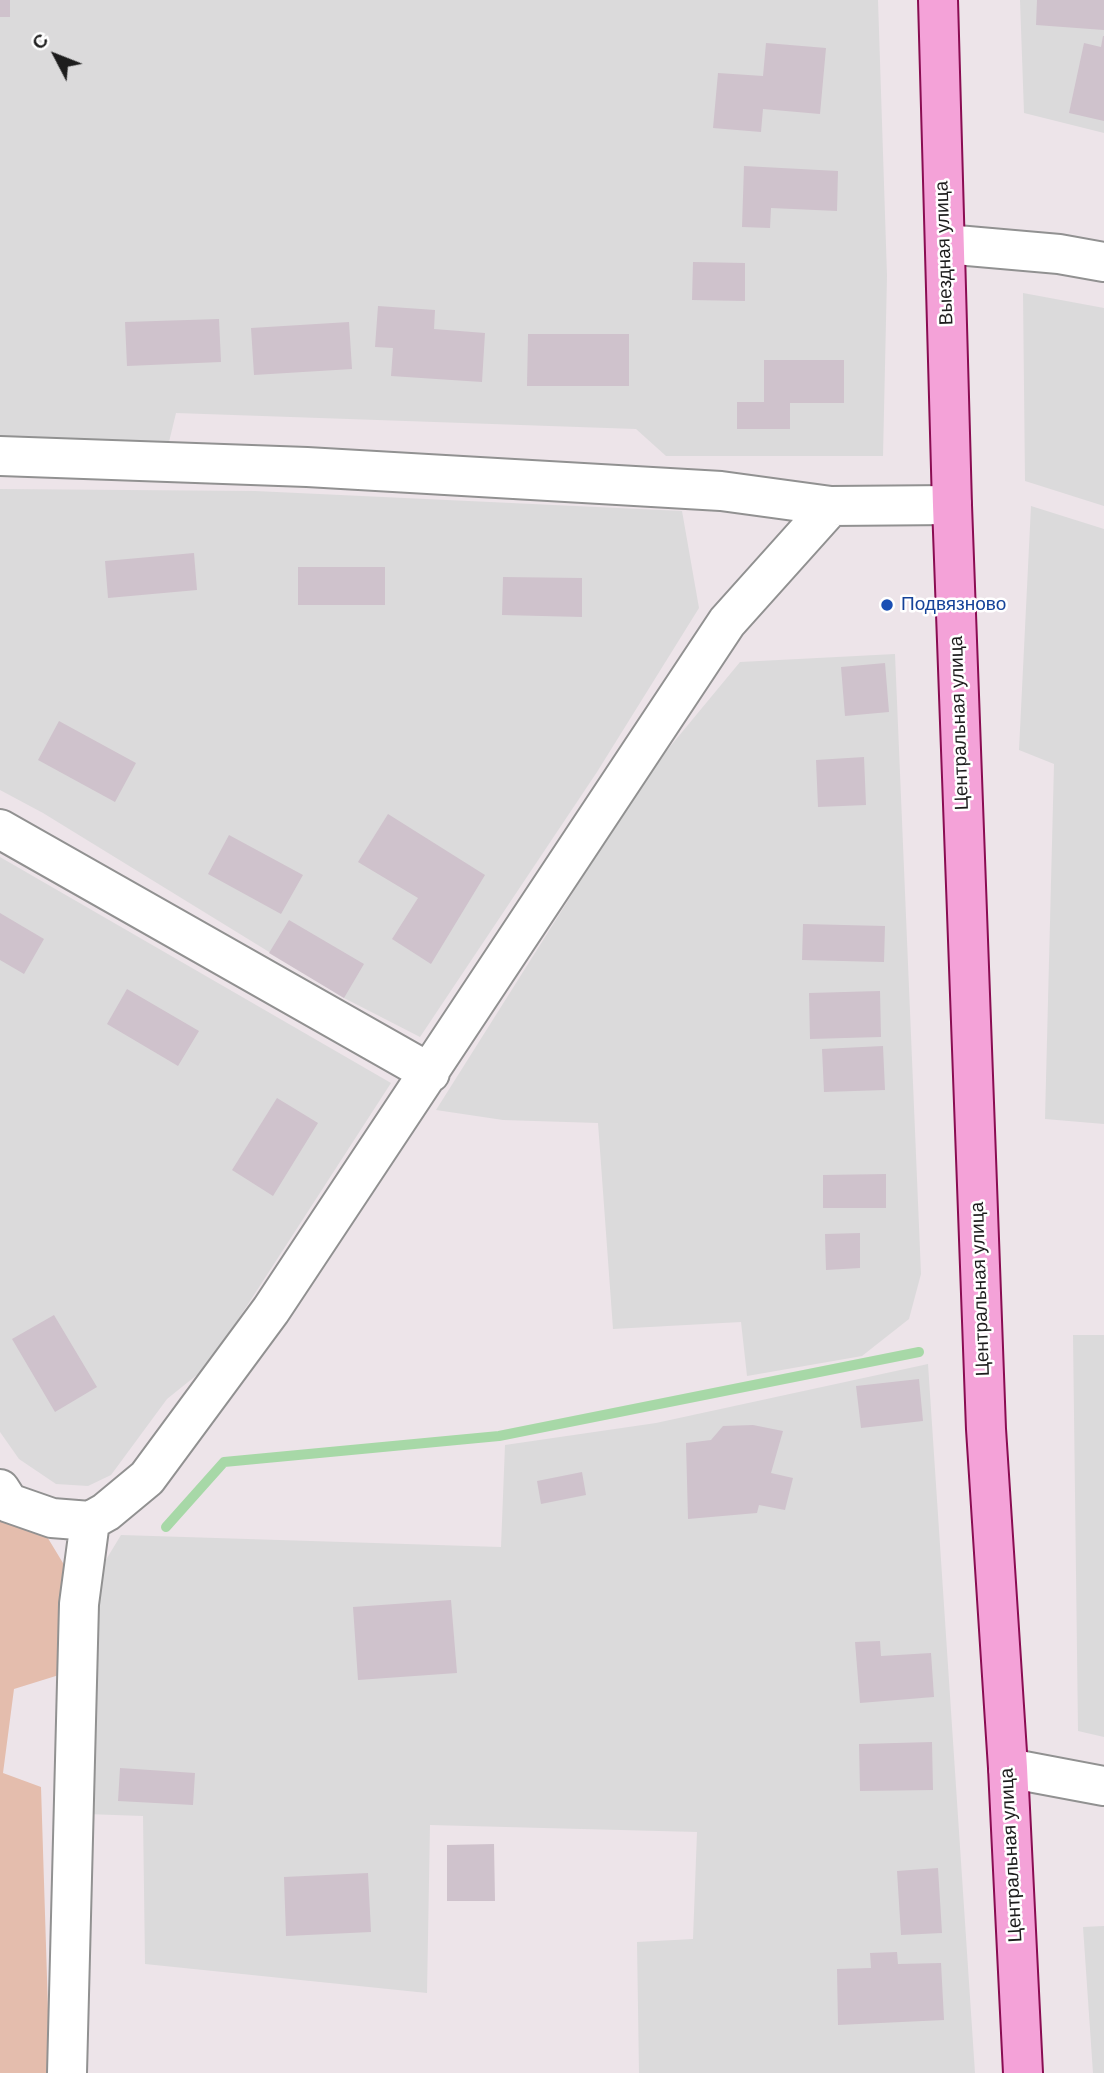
<!DOCTYPE html>
<html>
<head>
<meta charset="utf-8">
<style>
  body { margin:0 }
  #map { position:relative; width:1104px; height:2073px; overflow:hidden; background:#ede4e9; font-family:"DM Sans",sans-serif }
  canvas { display:block }
  .north { position:absolute; left:21px; top:21px; width:70px; height:70px; -webkit-text-stroke:5px #fff; paint-order:stroke; rotate:312deg; font-size:19px; font-weight:700; line-height:28px; text-align:center; color:#1d1d1d }
  .north::after { content:''; display:block; margin:auto; width:24px; height:32px; background:#1d1d1d; clip-path:polygon(50% 0,100% 100%,50% 72%,0 100%) }
</style>
</head>
<body>
<div id="map">
<canvas width="1104" height="2073"></canvas>
<div class="north">С</div>
</div>
<script>
const ctx = document.querySelector('canvas').getContext('2d');
ctx.lineJoin = 'round';
function paint(path, color) { ctx.fillStyle = color; ctx.fill(path, 'evenodd'); }
function strokePath(path, color, width, dash) { ctx.strokeStyle = color; ctx.lineWidth = width; ctx.lineCap = dash ? 'butt' : 'round'; ctx.setLineDash(dash || []); ctx.stroke(path); }
function label(font, color, halo, rows, align = 'center') {
  ctx.font = font + ' "DM Sans",sans-serif'; ctx.lineWidth = 5; ctx.setLineDash([]); ctx.textBaseline = 'middle'; ctx.strokeStyle = halo; ctx.fillStyle = color; for (const [text, x, y, turn = 0] of rows) {
    ctx.save(); ctx.translate(x, y); ctx.rotate((+turn || 0) * Math.PI / 180); ctx.textAlign = isNaN(turn) ? turn : align; if (halo) ctx.strokeText(text, 0, 0); ctx.fillText(text, 0, 0); ctx.restore();
  }
}
paint(new Path2D(`
  M0,0H878L887,276L883,456H666L636,429L176,413L168,446L0,438Z
  M1020,0H1104V133L1024,113Z
  M1023,293L1104,308V506L1025,481Z
  M0,489L255,491L682,511L699,608L597,772L420,1037L344,998L43,813L0,790Z
  M1031,506L1104,529V1124L1045,1119L1054,764L1019,750Z
  M895,654L921,1274L909,1319L862,1356L747,1376L741,1322L613,1329L598,1123L503,1120L436,1110L649,772L740,662Z
  M0,857L391,1083L208,1366L167,1399L111,1475L88,1486L56,1484L19,1459L0,1432Z
  M1073,1335H1104V1737L1078,1731Z
  M928,1364L975,2073H639L637,1942L693,1939L697,1832L430,1825L427,1993L145,1964L143,1816L86,1814L101,1568L121,1535L501,1547L505,1445L656,1423Z
  M1104,1926V2073H1093L1083,1927Z`), '#dbdadb');
paint(new Path2D(`
  M0,1507L46,1535L66,1568L59,1675L14,1689L3,1773L41,1787L50,2073H0Z`), '#e4bdad');
strokePath(new Path2D(`
  M166,1527L224,1462L499,1436L919,1352`), '#a7d8a7', 10);
paint(new Path2D(`
  M0,0H10V17H0Z
  M1037,0H1104V30L1036,25Z
  M1103,36H1104V121L1069,113L1084,43L1101,47Z
  M766,43L826,48L820,114L763,109L761,132L713,128L718,73L763,76Z
  M744,166L838,171L837,211L771,208L770,228L742,227Z
  M693,262L745,263V301L692,300Z
  M378,306L435,310L434,329L485,333L482,382L391,376L393,348L375,347Z
  M219,319L221,362L127,366L125,322Z
  M349,322L352,369L254,375L251,328Z
  M528,334H629V386H527Z
  M764,360H844V403H790V429H737V402H764Z
  M194,553L197,590L108,598L105,561Z
  M298,567H385V605H298Z
  M503,577L582,578V617L502,615Z
  M885,663L889,712L845,716L841,667Z
  M59,721L136,763L115,802L38,760Z
  M864,757L866,805L818,807L816,760Z
  M388,814L485,875L431,964L392,939L418,898L358,862Z
  M229,835L303,875L281,914L208,874Z
  M0,913L44,939L24,974L0,960Z
  M289,920L364,964L344,998L269,953Z
  M803,924L885,926L884,962L802,960Z
  M127,989L199,1031L178,1066L107,1024Z
  M880,991L881,1037L810,1039L809,993Z
  M883,1046L885,1090L824,1092L822,1049Z
  M277,1098L318,1123L273,1196L232,1170Z
  M886,1174V1208H823V1175Z
  M860,1233V1268L826,1270L825,1234Z
  M54,1315L97,1387L55,1412L12,1339Z
  M919,1379L923,1421L861,1428L856,1386Z
  M753,1425L783,1431L771,1473L793,1478L785,1510L759,1505L757,1513L688,1519L686,1443L711,1440L723,1426Z
  M582,1472L586,1495L541,1504L537,1481Z
  M451,1600L457,1673L358,1680L353,1607Z
  M880,1641L881,1656L931,1653L934,1697L860,1703L855,1642Z
  M932,1742L933,1790L860,1791L859,1744Z
  M120,1768L195,1773L193,1805L118,1801Z
  M494,1844L495,1901H447V1845Z
  M938,1868L942,1933L901,1935L897,1871Z
  M368,1873L371,1932L286,1936L284,1877Z
  M897,1952L898,1964L941,1963L944,2020L838,2025L837,1969L871,1968L870,1953Z`), '#cfc2cc');
const minor = new Path2D(`
  M945,244L1059,254L1104,262
  M0,456L307,467L721,491L831,506L952,505
  M0,829L430,1073
  M0,1489L9,1503L52,1518L90,1521L106,1512L147,1478L271,1310L727,622L831,506
  M1008,1768L1104,1786
  M67,2073L79,1604L90,1521`);
const major = new Path2D(`
  M938,0L952,505L986,1429L1008,1768L1023,2073`);
strokePath(minor, '#919191', 42);
strokePath(major, '#8a0c52', 42);
strokePath(minor, '#fff', 38);
strokePath(major, '#f4a2d8', 38);
for (const [x, y, r, color] of [
  [887,605,7,"#1a4fb4"]
]) { const dot = new Path2D(); dot.arc(x, y, r, 0, 2 * Math.PI); ctx.fillStyle = color; ctx.fill(dot); strokePath(dot, '#fff', 2.5); }
label('19px', '#1d1d1d', '#fff', [
  ["Выездная улица",945,253,-92],
  ["Центральная улица",960,723,-92],
  ["Центральная улица",981,1289,-92],
  ["Центральная улица",1012,1855,-93]
]);
label('19px', '#164399', '#fff', [
  ["Подвязново",901,605]
], 'left');
</script>
</body>
</html>
